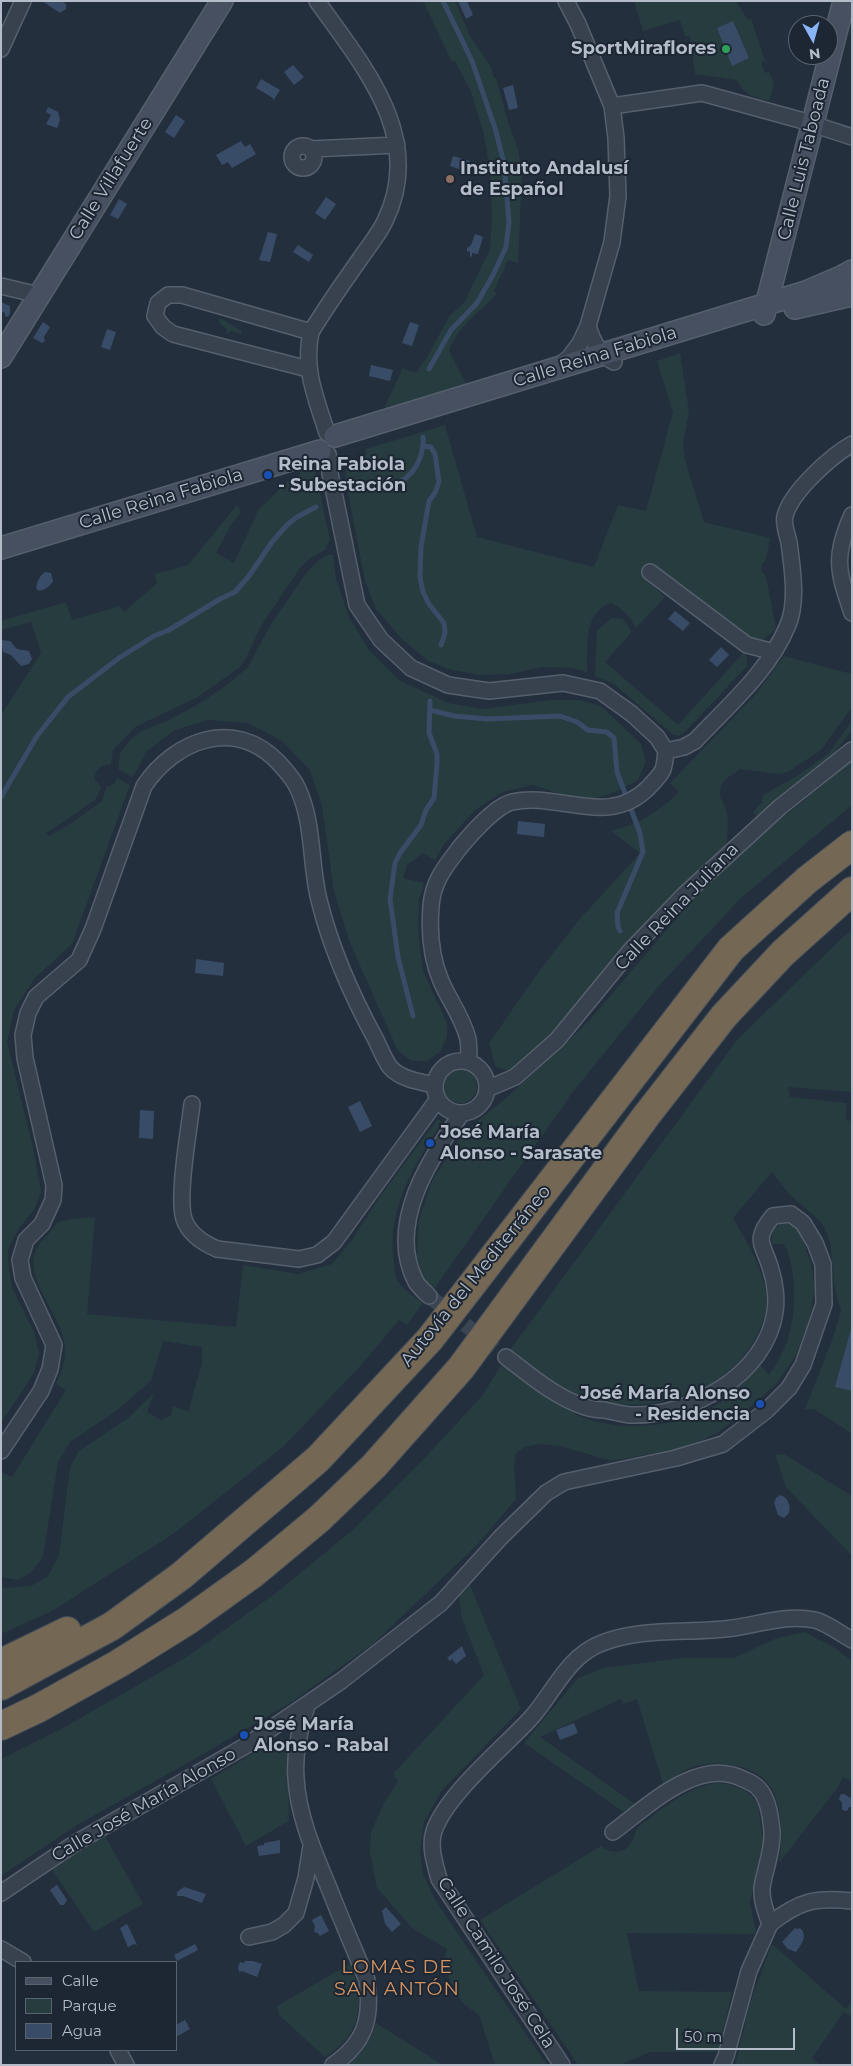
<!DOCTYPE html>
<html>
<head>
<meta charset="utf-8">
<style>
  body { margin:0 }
  #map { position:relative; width:853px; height:2066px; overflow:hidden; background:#242f3e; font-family:Montserrat,sans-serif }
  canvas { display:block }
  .frame { position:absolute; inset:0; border:2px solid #b4bcc9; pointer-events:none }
  .legend { position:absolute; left:15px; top:1961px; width:162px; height:90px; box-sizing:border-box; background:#1d2633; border:1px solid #59626f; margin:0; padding:6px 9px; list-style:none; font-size:15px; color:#b4bcc9 }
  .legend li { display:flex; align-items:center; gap:10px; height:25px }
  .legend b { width:25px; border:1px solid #59626f }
  .north { position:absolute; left:788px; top:15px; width:50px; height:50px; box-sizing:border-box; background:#1d2633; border:1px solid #59626f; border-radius:50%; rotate:173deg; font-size:14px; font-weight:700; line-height:20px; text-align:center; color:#b4bcc9 }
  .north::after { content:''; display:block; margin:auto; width:18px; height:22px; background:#8ab4f8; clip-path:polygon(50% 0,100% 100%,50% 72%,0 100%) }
  .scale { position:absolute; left:676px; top:2028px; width:119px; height:22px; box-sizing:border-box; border:2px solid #b4bcc9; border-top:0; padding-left:6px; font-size:15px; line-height:18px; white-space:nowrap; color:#b4bcc9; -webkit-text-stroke:4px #1d2633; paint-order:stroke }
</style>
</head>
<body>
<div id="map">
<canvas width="853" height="2066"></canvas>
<div class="frame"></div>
<ul class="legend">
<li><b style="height:6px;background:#465061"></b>Calle</li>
<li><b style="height:14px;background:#263c3f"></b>Parque</li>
<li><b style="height:14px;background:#394c67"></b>Agua</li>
</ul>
<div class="north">N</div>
<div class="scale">50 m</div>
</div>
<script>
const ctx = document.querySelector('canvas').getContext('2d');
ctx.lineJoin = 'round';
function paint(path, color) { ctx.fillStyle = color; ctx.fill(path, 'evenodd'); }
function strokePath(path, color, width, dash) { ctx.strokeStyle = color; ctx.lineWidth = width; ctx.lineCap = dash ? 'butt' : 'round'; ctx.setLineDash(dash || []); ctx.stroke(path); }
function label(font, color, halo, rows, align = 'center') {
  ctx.font = font + ' Montserrat,sans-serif'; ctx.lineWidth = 4; ctx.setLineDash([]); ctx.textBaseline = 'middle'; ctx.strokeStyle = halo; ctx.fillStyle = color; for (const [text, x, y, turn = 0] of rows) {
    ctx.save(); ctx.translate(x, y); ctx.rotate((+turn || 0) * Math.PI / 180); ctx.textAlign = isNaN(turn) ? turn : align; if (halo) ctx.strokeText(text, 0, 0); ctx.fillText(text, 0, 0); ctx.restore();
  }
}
paint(new Path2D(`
  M423,1H455L470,36L490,65L494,78H496L509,125L518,149L522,173L518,263L508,260L494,291L497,294C479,312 457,327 449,351L466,384L386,409L385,406L403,368L416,373L426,359L450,315L464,303L490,249L492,216L490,170L484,135L471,92L455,61L452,62Z
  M634,1H736L748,20L751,18L765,61L761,62L765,73L769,72L774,83L769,101C752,96 746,97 737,80L695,74L690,36H685L680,20L643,31Z
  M219,319H222L242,331L241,334L231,331L226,335L227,329L219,323Z
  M680,353L689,411L683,445L685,460L704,522L770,538L766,560L762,564L761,571L766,576L776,629L763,640L746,636L649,565L643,577L665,597L636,628C629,615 624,610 611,603C582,614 588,647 587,672L572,668L541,667L511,674L480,675L452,670L428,661L402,639L376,609L365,581L345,479L347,464L366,454V449L445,425L477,537L594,567L618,505L646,511L673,412L657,361Z
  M310,468L315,470L330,539L325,550L309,559L300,568L261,626L246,658L240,667L198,697L135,727L113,750L111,764C101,765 97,768 94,778L101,787L96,799L65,821L46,833L49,836L70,824L102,801L107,786L114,784L117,778L130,785L72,944L35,978L14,1010L7,1042L33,1147L41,1192L34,1210L19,1228L8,1249L9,1269L12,1287L34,1332L39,1353L34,1373L1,1423V715L41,653L31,622L1,630V621L66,602L72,620L120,606L124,612L157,583L155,574L188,565L237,505L241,512L231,525L216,553L234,563L259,509L288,481L300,475V470Z
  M328,555H333L336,579L349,617L369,650L399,680L448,703L483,709L550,700H578L601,706L641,744L646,761L638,780L618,791L593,799L564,795L533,785L503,792L475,810L445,843L435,860L423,853L407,865L403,878L424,883L419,900L418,930L423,971L447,1023V1037L440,1052L427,1061H412L398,1051L350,943L334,892L322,806L310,770L282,741L248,723L208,720L175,730L147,751L133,777L118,769L120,753L131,739L142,731L171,719L202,702L228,684L248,667L271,624L307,572L320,559Z
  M612,618L623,619L632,632L605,662L678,725L744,652L747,658V666L684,733L678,736L672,734L614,684L595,676L597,630Z
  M784,656L852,674V707L821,750L788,772L779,774L740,769C735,775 726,776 722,784C716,797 724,800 726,810C729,820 727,833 727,843L669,901L563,1024L509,1071L495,1066L489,1043L540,970L578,921L640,853L611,831C638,824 659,812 679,792L670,783L755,695Z
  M852,721V730L832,756L756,816L753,812L762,802L763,795L800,774L829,753Z
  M852,757V805L741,898L657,988L572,1093L434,1289L424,1282L417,1257L419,1219L433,1179L463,1133L506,1098L563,1046L587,1023L695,897L753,842L830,779Z
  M852,931V1092L788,1087L790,1097L847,1103L846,1120L852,1121V1434L814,1409H805L834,1335L841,1311L835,1289L830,1242L822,1223L788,1193L772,1172L733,1218C746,1241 763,1267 766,1294C768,1313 763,1324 754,1341C724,1394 652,1414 594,1401C566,1394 534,1367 510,1350L737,1040L843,937Z
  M443 1086a17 17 0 1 1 34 0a17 17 0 1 1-34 0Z
  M437,1120H440L441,1123C414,1167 386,1208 394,1262C395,1267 394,1276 397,1280C403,1290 414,1296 423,1303L407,1325L399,1320L364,1362L283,1447L173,1534L52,1611L1,1634V1586L5,1588L31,1586L48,1576L59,1555L70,1467L79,1451L128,1418L154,1393L147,1412L161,1420L171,1415L173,1406L188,1411L202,1364V1347L163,1341L151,1381L116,1411L70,1442L58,1462L43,1557L31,1573L17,1580L1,1577V1472L12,1477L66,1390L56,1384C63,1370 67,1356 64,1340C57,1307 13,1268 45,1238C49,1234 53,1227 57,1223C63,1219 87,1218 95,1217L87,1314L236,1327L243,1265L298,1274L332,1264L352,1240L381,1195Z
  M786,1223L793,1225L800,1232L811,1263L815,1288L810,1317L796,1355L777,1383L746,1411L717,1433L687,1447L612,1461L560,1446L539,1444L525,1447L516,1453L514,1465L516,1499L479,1543L374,1643L290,1703L200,1756L77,1825L1,1876V1759L65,1727L188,1656L276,1593L355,1528L423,1460L482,1396L502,1364C526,1383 550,1401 578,1415C610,1431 661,1428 694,1416C720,1407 742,1385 760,1365L769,1375C773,1369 778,1362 781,1355C797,1326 799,1274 784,1244H772C771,1231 774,1226 786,1223Z
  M784,1454L852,1496V1556L786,1487L775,1455Z
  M470,1585L521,1709L442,1790L424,1822L420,1852L423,1874L435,1900L547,2065H495L479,2015L464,2004L452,1988L444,1961L447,1949L412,1928L377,1888L370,1852L371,1832L384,1803L398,1781L393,1774L484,1675L462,1619L459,1596Z
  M805,1632L835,1648L852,1661V1782L843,1777L838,1787L779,1863C783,1842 782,1810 773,1791C761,1764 714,1758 690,1768C680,1772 672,1779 663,1784L637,1699L624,1704L621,1699L540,1737L635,1804L624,1812L524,1743L578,1678L603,1668L681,1658H734L777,1638Z
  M282,1738L287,1746L289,1821L246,1846L211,1779L273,1741Z
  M717,1783L728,1784L744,1790L752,1796L758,1805L763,1841L750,1903L756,1932L754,1934L627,1933L639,1991L732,1992L718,2052H650L620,2065H578L480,1920L601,1846C611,1854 625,1854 632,1842C635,1837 634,1832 638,1827C663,1809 686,1787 717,1783Z
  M105,1836L143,1904L94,1932L51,1868Z
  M772,1944L846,2009L852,2001V2017L844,2012L812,2058L820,2065H735L750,2003Z
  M350,1964C366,2003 362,2034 325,2057L279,2015L277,2006Z
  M376,2023L443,2065H347C362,2053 370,2041 376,2023Z`), '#263c3f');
paint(new Path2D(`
  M42,1H62L66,4V9L60,13Z
  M458,1H467L473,15L466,19Z
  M733,21L749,58L732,66L717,28Z
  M293,65L304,77L294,85L284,72Z
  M261,79L280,90L273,101V98L256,88Z
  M513,85L518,108L509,110L503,88Z
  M48,107L58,112L60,120L57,128L46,124L51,115L46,112Z
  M176,115L185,121L174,138L165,132Z
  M241,141L245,147L250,144L256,154L232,168L228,162L222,165L216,155Z
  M453,156L470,161L467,172L450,166Z
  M326,197L336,204L325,220L315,213Z
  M119,199L127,204L118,219L110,215Z
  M268,232L277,234L270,262L259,260Z
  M475,234L483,237L478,254L472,253V256L470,257V252L467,251V248L471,245Z
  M298,245L313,255L309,262L293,252Z
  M1,302L10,306V313L8,317L5,316V313L1,311Z
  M43,322L50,327L44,337L45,341L42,343L33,338Z
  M410,322L419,325L412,346L402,343Z
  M107,329L116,332L110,350L101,347Z
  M371,365L393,370L390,381L369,376Z
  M45,572L51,573L53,581C50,586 44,592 37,590C35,584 40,575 45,572Z
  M675,611L690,623L683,631L668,619Z
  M1,640L10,641L17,649L29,651L32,659L29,664L21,666L11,655L3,652Z
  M721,647L729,655L717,667L709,660Z
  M518,821L545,824L544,837L517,834Z
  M196,959L224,963L223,976L195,973Z
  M360,1101L372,1126L360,1132L348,1107Z
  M140,1110L154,1111L153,1139L139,1138Z
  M851,1329H852V1391L835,1387Z
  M780,1495C788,1497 791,1506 789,1513L784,1518L778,1515L774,1503L776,1498Z
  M462,1646L466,1656L456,1664L452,1659L450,1661L447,1658Z
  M574,1723L578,1733L560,1740L556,1730Z
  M841,1794H844L852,1799V1807H849L847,1811L842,1810V1803L839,1799Z
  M280,1840V1853L259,1856L257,1846L264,1845V1843Z
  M57,1885L67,1900L64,1905H60L50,1890Z
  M184,1887L206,1894L202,1903L183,1896H177V1892Z
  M386,1907L401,1924L392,1932L385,1924L382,1911Z
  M321,1915L329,1931L320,1936L318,1933L314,1932L315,1926L312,1920Z
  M127,1924L137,1945L134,1944L128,1947L120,1928Z
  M795,1928L797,1929L800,1928C808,1935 802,1944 796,1952L788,1949L782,1942Z
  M195,1944L198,1950L177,1961L174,1955Z
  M245,1961H253L262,1964L257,1977L242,1971L239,1972L238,1968L240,1962L244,1963Z
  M185,2020L190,2029L176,2037V2025Z`), '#394c67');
strokePath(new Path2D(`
  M429,369L451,330L477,303L493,275L506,247L509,222L504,163L495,128L472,61L443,1
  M423,446L431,447L435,454L439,482L435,493L429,501L421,547L420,577L423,592L429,604L444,623L445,633L441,645
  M357,489C369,487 383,488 393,485C414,478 424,457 423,437
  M430,710L454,716L488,719L560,716L577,722L588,730L607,732L614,738L617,772L640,833L643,852L617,913L618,927L620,931
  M1,797L37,736L68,697L119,658L154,636L169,630L220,599L235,592L249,576L272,542L287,525L297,517L316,507
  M413,1016L398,957L390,899L395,863L400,853L421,825L426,810L434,798L437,764V754L429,733L430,701`), '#394c67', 5);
strokePath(new Path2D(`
  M429,1296L506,1357`), '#3a4453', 15, [15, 8]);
const street = new Path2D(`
  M317,1C363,66 426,137 385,221C379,234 368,247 360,259C343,283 326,307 311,332C303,369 316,398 327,433
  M1,49L23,1
  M612,106L702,93L800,120L852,137
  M292 157a11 11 0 1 1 22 0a11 11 0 1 1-22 0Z
  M311,149L397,145
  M1,286L39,295
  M588,326C593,342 599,354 614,362
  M559,365L569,358L580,343L588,326L612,242L618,196L616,138L612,106L578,24L566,1
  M308,369L173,334L163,327L155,316L158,303L168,295H182L311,332
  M328,454L330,473L357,605L381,640L411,668L448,685L489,691L563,683L600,691L632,714L657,737L666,751
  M852,515C833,557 838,572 852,613
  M650,572L747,645L774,652
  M666,751L684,747L695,741C729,705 769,671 788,625C798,601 792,567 789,542C787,535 783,523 785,516C791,492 831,456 852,444
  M435 1087a26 26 0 1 1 52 0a26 26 0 1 1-52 0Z
  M469,1062C469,1055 469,1046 468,1039C463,1018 449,1000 441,981C431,958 429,931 431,906C433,880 446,866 461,846C471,834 496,806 512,802C559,791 608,829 649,787C664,771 664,772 666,751
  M487,1089L515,1077L557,1040L630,951L684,895L780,807L852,750
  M192,1104C189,1130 177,1197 184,1219C189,1234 203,1243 217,1249L299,1259L317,1255L334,1242L438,1099
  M429,1296C425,1292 419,1287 416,1282C386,1225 430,1158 462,1113
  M1,1451L41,1391L50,1369L54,1345L23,1278L20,1260L26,1240L42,1224L53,1200L54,1185L25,1058L23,1035L28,1013L36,997L79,960L93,929L144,786C175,740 234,717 278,762C285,770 294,779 298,789C314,823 310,864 319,900C331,949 352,996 376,1040C380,1048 384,1059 390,1067C400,1079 420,1082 434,1085
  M307,1706C300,1729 294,1753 296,1778C298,1816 314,1852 329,1888C341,1919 354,1949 367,1980C372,2018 366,2042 333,2065
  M613,1832C647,1807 698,1756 743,1779C748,1781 755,1784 759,1789C768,1798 771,1819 772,1832C773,1851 765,1868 762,1888C761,1900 766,1913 770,1924L749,1971L726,2056L722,2065
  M1,1893L77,1842L247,1745L341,1681L441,1603L501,1537L546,1493L564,1482L676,1458L723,1444L767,1410L789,1388L803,1365L824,1304L823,1264L815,1243L803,1223L791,1214L773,1216C752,1241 764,1244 771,1270C775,1282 777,1299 775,1312C766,1375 690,1417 630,1415C622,1414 613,1412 604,1410C598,1410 591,1409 585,1407C555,1397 531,1376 506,1357
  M770,1924C799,1901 815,1897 852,1901
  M249,1937L272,1932L284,1925L296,1913L306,1878L311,1846
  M1,1949L23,1962
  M118,2050L126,2065
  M562,2065L439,1879C435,1864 429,1846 434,1831C447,1794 502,1749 530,1719C553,1694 567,1656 602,1643C643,1627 690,1634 733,1628C761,1624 787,1614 815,1620C827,1623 841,1634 852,1640`);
const secondary = new Path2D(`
  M795,308L852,295
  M764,314L844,1
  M1,357L222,1
  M335,436L806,292L841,277L852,271
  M1,548L320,451`);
const highway = new Path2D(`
  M1,1663L67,1631
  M1,1686L112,1626L181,1576L318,1459L430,1339L731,949L807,880L852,845
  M1,1726L39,1708L118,1664L187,1621L254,1573L319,1519L374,1466L461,1368L646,1116L724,1016L783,953L852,891`);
strokePath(street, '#565f6c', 18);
strokePath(secondary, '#565f6c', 24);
strokePath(highway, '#434c59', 30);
strokePath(street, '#38414e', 15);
strokePath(secondary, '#465061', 21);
strokePath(highway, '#746855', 28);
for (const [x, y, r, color] of [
  [726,49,5,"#2e9e5b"],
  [450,179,5,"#8d6e63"],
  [268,475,5,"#1a4fb4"],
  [430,1143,5,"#1a4fb4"],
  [760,1404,5,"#1a4fb4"],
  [244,1735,5,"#1a4fb4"]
]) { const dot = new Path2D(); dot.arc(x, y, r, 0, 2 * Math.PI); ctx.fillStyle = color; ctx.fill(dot); strokePath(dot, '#1d2633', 2); }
label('bold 18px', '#b4bcc9', '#1d2633', [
  ["SportMiraflores",716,49,"right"],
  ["Instituto Andalusí",460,169],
  ["de Español",460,190],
  ["Reina Fabiola",278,465],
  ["- Subestación",278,486],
  ["José María",440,1133],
  ["Alonso - Sarasate",440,1154],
  ["José María Alonso",750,1394,"right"],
  ["- Residencia",750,1415,"right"],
  ["José María",254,1725],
  ["Alonso - Rabal",254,1746]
], 'left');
label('18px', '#b4bcc9', '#1d2633', [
  ["Calle Luis Taboada",804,159,-76],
  ["Calle Villafuerte",111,179,-58],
  ["Calle Reina Fabiola",595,357,-17],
  ["Calle Reina Fabiola",161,499,-17],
  ["Calle Reina Juliana",677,907,-46],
  ["Autovía del Mediterráneo",476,1276,-51],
  ["Calle José María Alonso",144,1805,-30],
  ["Calle Camilo José Cela",496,1963,57]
]);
ctx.letterSpacing = '1px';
label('19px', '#d59563', '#1d2633', [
  ["LOMAS DE",397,1967],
  ["SAN ANTÓN",397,1989]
]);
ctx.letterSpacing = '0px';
</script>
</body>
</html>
